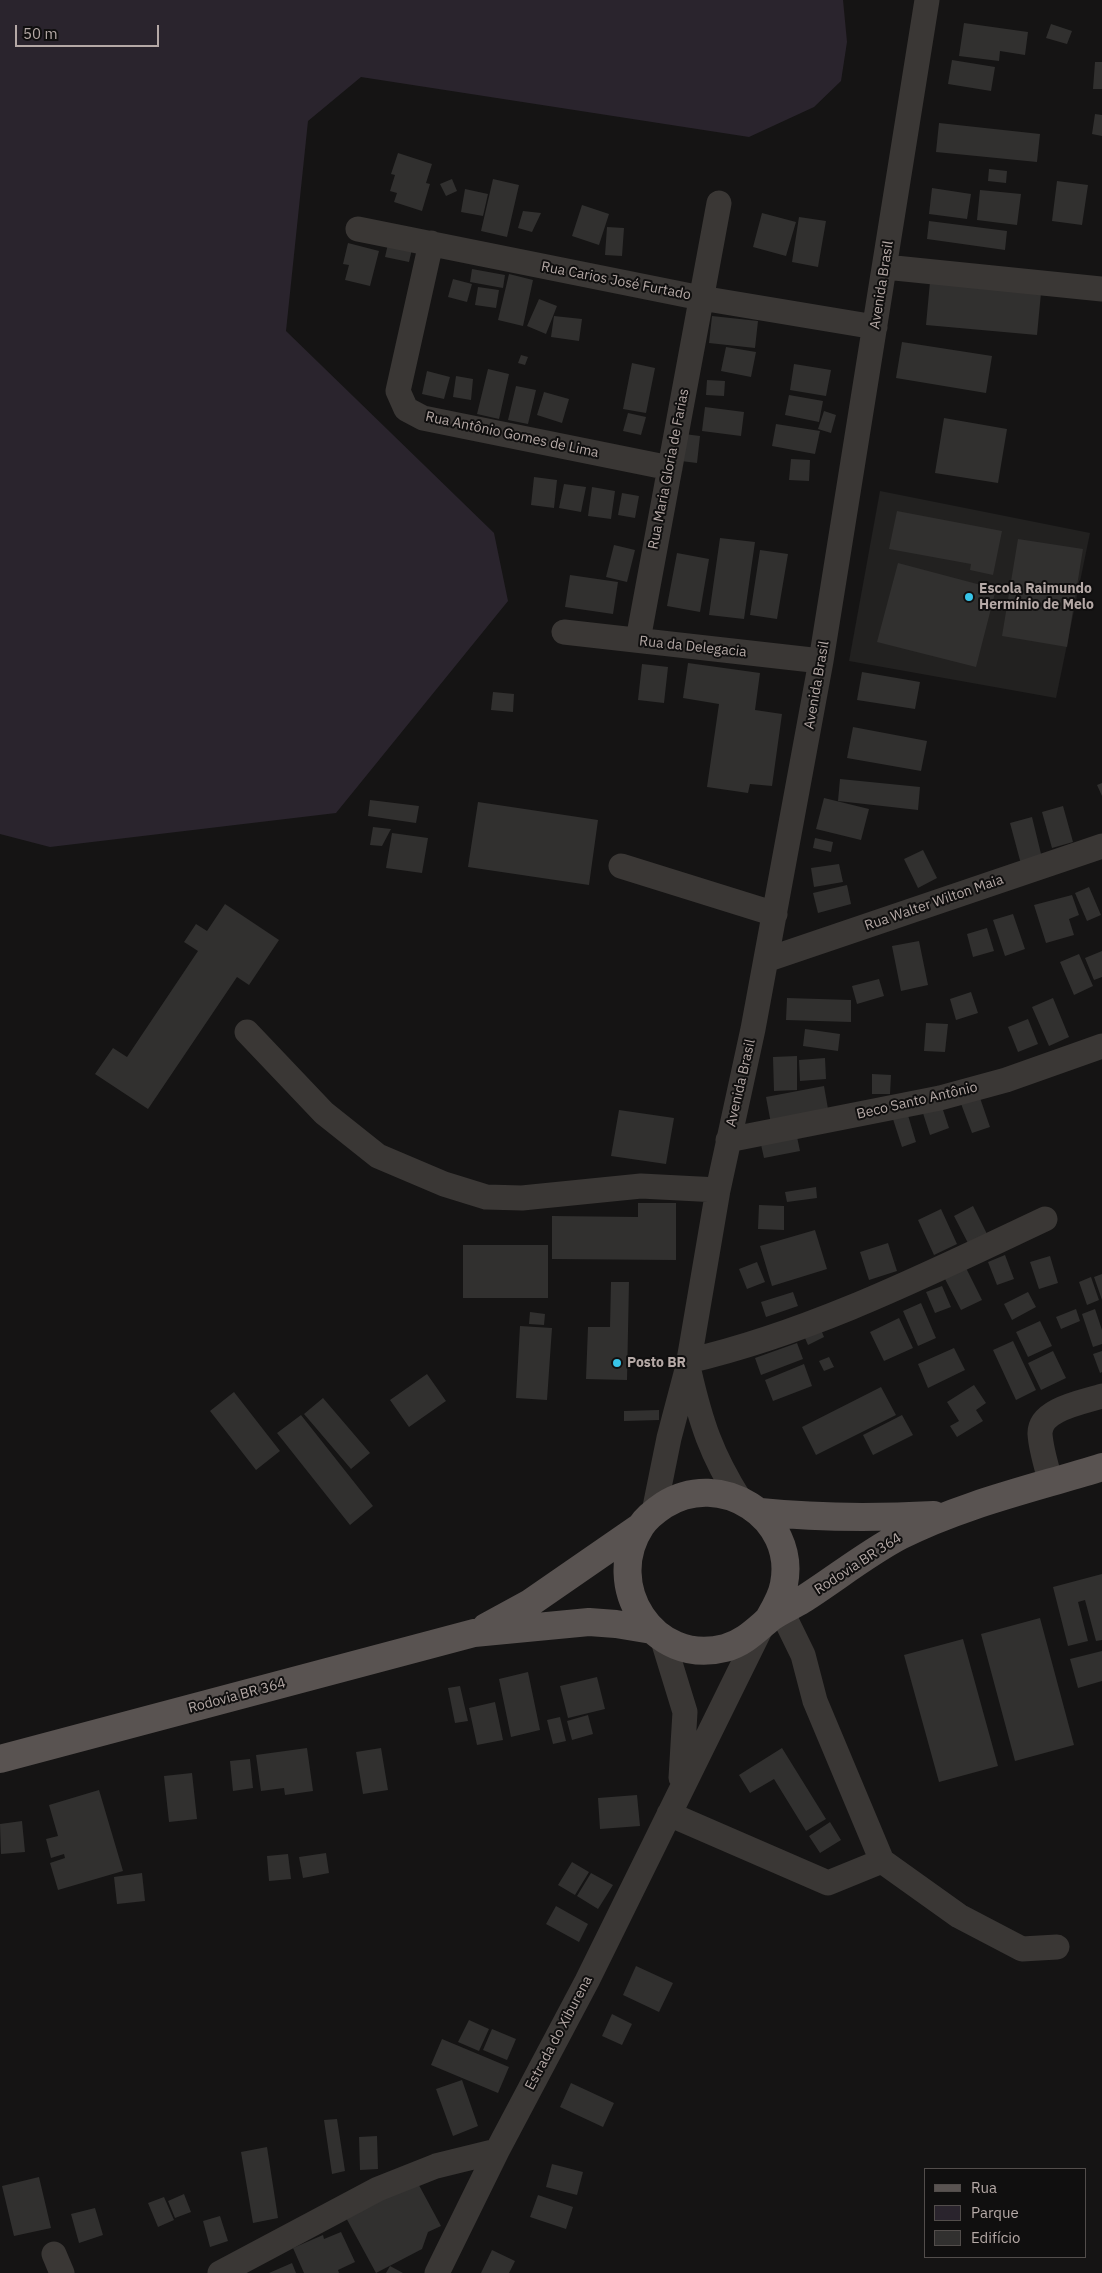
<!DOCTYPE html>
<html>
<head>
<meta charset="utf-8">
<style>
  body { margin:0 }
  #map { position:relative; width:1102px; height:2273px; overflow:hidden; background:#151414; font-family:"IBM Plex Sans",sans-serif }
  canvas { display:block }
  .legend { position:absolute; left:924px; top:2168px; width:162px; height:90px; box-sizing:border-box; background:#100f0f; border:1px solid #524d4b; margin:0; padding:6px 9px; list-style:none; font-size:15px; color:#b5a9a6 }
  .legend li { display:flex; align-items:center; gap:10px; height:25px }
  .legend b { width:25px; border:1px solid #524d4b }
  .scale { position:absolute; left:15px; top:25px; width:144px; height:22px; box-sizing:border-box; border:2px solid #b5a9a6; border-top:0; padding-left:6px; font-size:15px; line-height:18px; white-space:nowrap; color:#b5a9a6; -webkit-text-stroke:4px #100f0f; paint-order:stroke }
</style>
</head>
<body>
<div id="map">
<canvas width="1102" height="2273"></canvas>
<ul class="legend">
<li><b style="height:6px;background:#595351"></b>Rua</li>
<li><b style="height:14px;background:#2a242d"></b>Parque</li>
<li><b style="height:14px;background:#31302f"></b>Edifício</li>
</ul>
<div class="scale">50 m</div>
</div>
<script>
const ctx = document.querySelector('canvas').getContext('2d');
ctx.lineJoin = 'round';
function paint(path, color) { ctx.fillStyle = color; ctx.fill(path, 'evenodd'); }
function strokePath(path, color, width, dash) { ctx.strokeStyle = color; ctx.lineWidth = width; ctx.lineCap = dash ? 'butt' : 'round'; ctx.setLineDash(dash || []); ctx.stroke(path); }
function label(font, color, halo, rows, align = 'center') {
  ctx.font = font + ' "IBM Plex Sans",sans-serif'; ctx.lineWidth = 4; ctx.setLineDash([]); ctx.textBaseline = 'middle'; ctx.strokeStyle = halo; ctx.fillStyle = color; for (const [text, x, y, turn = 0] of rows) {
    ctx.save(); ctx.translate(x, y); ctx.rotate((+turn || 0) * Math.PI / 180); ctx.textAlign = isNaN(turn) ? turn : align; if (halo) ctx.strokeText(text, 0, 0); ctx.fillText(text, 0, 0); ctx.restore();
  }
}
paint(new Path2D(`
  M880,491L1090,533L1056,698L849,661Z`), '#222120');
paint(new Path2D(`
  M0,0H843L847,42L841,81L814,107L749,137L361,77L308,121L286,331L494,533L508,601L336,813L50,847L0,834Z`), '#2a242d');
paint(new Path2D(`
  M964,23L1028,32L1025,55L1000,51L999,61L959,56Z
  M1051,24L1072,31L1067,44L1046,38Z
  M952,60L995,67L991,91L948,84Z
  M1095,62H1102V89H1093Z
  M1095,114L1102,115V136L1092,134Z
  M939,123L1040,134L1037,162L936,152Z
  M398,153L432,164L426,183L430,184L422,211L394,202L397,193L390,191L395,175L391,174Z
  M989,169L1007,171L1006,183L988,181Z
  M452,179L457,191L446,196L440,184Z
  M493,179L519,185L507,237L481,231Z
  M1057,181L1088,185L1082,225L1052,221Z
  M932,188L971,194L967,219L929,214Z
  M465,189L488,194L483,216L461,212Z
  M980,190L1021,194L1017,225L977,220Z
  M582,205L609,214L599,245L572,236Z
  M523,211L541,213L532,232L518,228Z
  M762,213L796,222L786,256L753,247Z
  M799,217L826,221L818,267L792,262Z
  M929,221L1007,231L1005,250L927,239Z
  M607,227L624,228L622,256L605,255Z
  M348,243L379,251L370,286L345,280L349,265L343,264Z
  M388,244L412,249L409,262L385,257Z
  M472,269L505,275L503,288L470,282Z
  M509,274L533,280L523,326L498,320Z
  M453,279L472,284L467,302L448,297Z
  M930,282L1041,293L1037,335L926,325Z
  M478,287L499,290L496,308L475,305Z
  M539,299L557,306L546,334L527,326Z
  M554,316L582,319L579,341L551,337Z
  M712,316L758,321L755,348L709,343Z
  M902,342L992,356L986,393L896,378Z
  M726,347L756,352L751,377L721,371Z
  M521,355L528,357L525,365L518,363Z
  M632,363L655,368L646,413L623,409Z
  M794,364L831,370L826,396L790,390Z
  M488,369L509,374L499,419L477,414Z
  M427,371L450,377L444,399L422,394Z
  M456,376L473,379L471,400L453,397Z
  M707,380L725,381L724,396L706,395Z
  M516,386L536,390L528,424L508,420Z
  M544,392L569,399L562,423L537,415Z
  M789,395L823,401L819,422L785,415Z
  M705,407L744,412L741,436L702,431Z
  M824,411L836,415L831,433L818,429Z
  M628,413L646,417L641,435L623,431Z
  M944,418L1007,429L998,483L935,473Z
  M776,424L820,431L815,454L772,446Z
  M684,434L700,436L697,463L681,461Z
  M791,459L810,460L809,481L789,480Z
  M534,477L557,480L554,508L531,505Z
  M564,484L586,487L581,512L559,508Z
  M592,487L615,491L611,519L588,516Z
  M622,493L639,496L635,518L618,515Z
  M897,511L1002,531L993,575L970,570L971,564L889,549Z
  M720,538L755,542L744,619L709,615Z
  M1018,539L1083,549L1067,647L1002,636Z
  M614,545L635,550L627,582L606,577Z
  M760,550L788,554L777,619L750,615Z
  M677,553L709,559L700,612L667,606Z
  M898,563L996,589L976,667L877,642Z
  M570,575L618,582L613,614L565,607Z
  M688,663L760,673L755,710L782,714L772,786L750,784L748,793L707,787L719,704L683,698Z
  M642,664L668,667L664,703L638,700Z
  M862,672L920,682L915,709L857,700Z
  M493,692L514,694L513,712L491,710Z
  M853,727L927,741L921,771L847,758Z
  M840,779L920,787L918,810L838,801Z
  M1102,783V796L1097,785Z
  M824,798L869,809L861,840L816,829Z
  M370,800L419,806L416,823L368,816Z
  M478,802L598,820L589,885L468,867Z
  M1063,806L1073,842L1052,848L1042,812Z
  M1032,817L1042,858L1021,864L1010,823Z
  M373,827L391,829L382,846L370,845Z
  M392,833L428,838L422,873L386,868Z
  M815,838L833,842L831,852L813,848Z
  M923,850L937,878L918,888L904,859Z
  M839,864L843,882L814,887L811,868Z
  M847,885L851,904L818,913L813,893Z
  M1089,887L1101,915L1087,921L1075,893Z
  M1072,895L1079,915L1069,919L1074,935L1046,943L1034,905Z
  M225,904L279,940L249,985L237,977L148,1109L95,1074L113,1048L127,1057L198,951L184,942L196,924L207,931Z
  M1013,914L1025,949L1005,956L993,920Z
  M987,928L994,951L973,957L967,934Z
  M919,941L928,985L901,991L892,946Z
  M1102,951V977L1094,980L1085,958Z
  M1079,954L1093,986L1074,995L1060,962Z
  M879,979L884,996L857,1004L852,986Z
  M971,992L978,1013L956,1020L950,999Z
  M787,998L851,1000V1022L786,1020Z
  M1053,998L1069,1037L1049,1046L1032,1007Z
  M1028,1019L1038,1044L1018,1052L1008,1027Z
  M926,1023L948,1024L945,1052L924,1051Z
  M805,1029L840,1034L838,1051L803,1046Z
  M797,1056V1090L774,1091L773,1057Z
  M825,1058L826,1079L800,1081L799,1060Z
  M872,1074L891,1075L890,1094H872Z
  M824,1086L828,1109L772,1129L766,1097Z
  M979,1095L990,1127L972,1133L960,1101Z
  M941,1104L949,1128L930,1135L922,1110Z
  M619,1110L674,1118L666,1164L611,1156Z
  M907,1112L916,1142L902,1147L892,1116Z
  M796,1132L800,1151L764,1158L760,1140Z
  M816,1187L817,1198L787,1202L785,1192Z
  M638,1203H676V1260L552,1259V1216L638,1217Z
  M759,1205L784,1206V1230L758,1229Z
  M973,1206L988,1236L969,1245L954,1216Z
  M941,1209L957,1244L934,1255L918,1220Z
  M815,1230L827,1269L772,1286L760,1246Z
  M888,1243L897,1271L869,1280L860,1252Z
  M463,1245H548V1298H463Z
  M1005,1255L1014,1279L997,1285L988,1262Z
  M1050,1256L1058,1283L1039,1289L1030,1262Z
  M757,1262L765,1282L747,1289L739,1269Z
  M965,1266L982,1300L961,1310L944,1277Z
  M1102,1274V1300L1094,1277Z
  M1091,1277L1099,1300L1087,1305L1079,1282Z
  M611,1282H629L627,1380L586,1379L588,1327H610Z
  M942,1286L951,1307L935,1313L926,1292Z
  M793,1292L798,1306L766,1317L761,1302Z
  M1028,1292L1036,1307L1012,1320L1004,1304Z
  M921,1303L936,1338L918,1346L903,1311Z
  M1076,1309L1080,1321L1061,1329L1056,1317Z
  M1095,1309L1102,1330V1344L1093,1347L1082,1314Z
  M530,1312L545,1314L544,1325L529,1324Z
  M899,1318L913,1348L884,1361L870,1332Z
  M1040,1321L1052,1346L1028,1357L1016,1332Z
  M819,1325L824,1337L808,1345L802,1331Z
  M520,1326L552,1328L547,1400L516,1398Z
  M1013,1341L1036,1390L1016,1400L993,1350Z
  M797,1343L803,1359L761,1375L755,1358Z
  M954,1348L965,1370L928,1388L918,1364Z
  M1053,1351L1066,1378L1041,1390L1028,1363Z
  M1102,1351V1372L1100,1373L1093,1354Z
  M829,1357L834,1367L824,1371L819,1361Z
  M804,1364L812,1386L773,1401L765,1380Z
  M427,1374L446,1401L409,1427L390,1400Z
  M974,1385L986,1403L976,1410L983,1421L957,1437L950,1426L959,1421L947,1402Z
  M881,1387L896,1415L816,1455L802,1427Z
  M234,1392L280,1451L256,1470L210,1411Z
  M323,1398L370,1453L351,1469L304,1414Z
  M659,1410V1420L624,1421V1411Z
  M301,1415L373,1506L350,1525L277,1433Z
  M902,1415L913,1435L873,1455L863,1435Z
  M1102,1574V1640L1096,1641L1085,1600L1078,1602L1088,1641L1068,1646L1053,1587Z
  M1040,1618L1074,1745L1015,1761L981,1634Z
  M963,1639L998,1766L939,1782L904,1655Z
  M1102,1651V1681L1078,1688L1070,1659Z
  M528,1672L540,1730L511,1737L499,1679Z
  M597,1677L605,1709L568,1718L560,1686Z
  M460,1686L468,1721L455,1723L448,1688Z
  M495,1702L503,1740L477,1745L469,1708Z
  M588,1715L593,1734L572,1740L567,1721Z
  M560,1717L566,1741L553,1744L547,1720Z
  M307,1748L313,1791L285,1795L284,1788L261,1791L256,1755Z
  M381,1748L388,1790L363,1794L356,1752Z
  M782,1748L826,1819L806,1831L774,1779L750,1793L739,1775Z
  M250,1759L253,1788L233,1791L230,1761Z
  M192,1773L197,1819L169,1822L164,1776Z
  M99,1790L123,1871L58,1890L50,1863L65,1858L64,1854L51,1858L46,1839L58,1836L49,1805Z
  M637,1795L640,1826L600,1829L598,1798Z
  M22,1821L25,1852L1,1854L0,1824Z
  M830,1822L841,1840L820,1853L809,1836Z
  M326,1853L329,1873L303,1878L299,1857Z
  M288,1854L291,1879L269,1881L267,1856Z
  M572,1862L589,1872L575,1895L558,1885Z
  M142,1873L145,1901L117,1904L114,1877Z
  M591,1873L613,1885L598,1909L577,1896Z
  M556,1906L588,1924L579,1942L546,1924Z
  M636,1966L673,1983L659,2012L623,1995Z
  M612,2014L632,2024L622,2045L602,2036Z
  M469,2020L489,2029L479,2051L458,2042Z
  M492,2029L516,2039L507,2060L483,2050Z
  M442,2039L509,2067L498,2093L431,2065Z
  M462,2080L478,2126L453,2136L436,2089Z
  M571,2083L614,2103L603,2127L560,2107Z
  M337,2119L345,2171L332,2174L324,2120Z
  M377,2136L378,2169L360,2170L359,2137Z
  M267,2147L278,2218L253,2223L241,2152Z
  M552,2164L583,2172L577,2195L546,2187Z
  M414,2176L441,2226L428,2232L422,2249L376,2273L344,2214Z
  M39,2177L51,2228L14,2236L2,2186Z
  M184,2194L191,2212L175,2218L168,2201Z
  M538,2195L573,2207L566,2229L530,2217Z
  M164,2197L174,2220L158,2227L148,2203Z
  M95,2208L103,2235L79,2243L71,2214Z
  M220,2216L228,2241L210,2247L203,2221Z
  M341,2232L355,2262L338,2270L339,2273H304L293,2248L323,2235L324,2239Z
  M492,2250L515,2261L509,2273H481Z
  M292,2263L296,2273H269Z
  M390,2266L403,2273H386Z`), '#31302f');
strokePath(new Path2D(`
  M358,229L701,298L875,327
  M431,243L398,391L406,409L423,418L670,468
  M885,267L1102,289
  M564,632L821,661
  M638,640L719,203
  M621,866L775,914
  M766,960L1102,846
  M247,1032L324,1113L378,1156L444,1184L486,1197L522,1198L641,1186L718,1190
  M728,1140L940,1098L1006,1080L1102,1046
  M688,1361C813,1332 930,1273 1045,1219
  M689,1371C701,1423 711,1454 740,1500
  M1051,1483C1047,1468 1041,1450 1040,1434C1039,1409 1084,1402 1102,1396
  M654,1512L669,1438L688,1366L718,1190L753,1029L821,661L927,0
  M782,1612L803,1655L815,1701L882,1861
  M662,1637L685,1712L681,1778
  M669,1814L828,1883L882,1861L959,1916L1022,1949L1057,1947
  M54,2254L62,2273
  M220,2273L378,2189L436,2166L497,2151
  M437,2273L497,2151L587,1981L761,1628`), '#3a3735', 25);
strokePath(new Path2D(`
  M760,1512C818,1518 875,1518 934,1515
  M768,1620C775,1608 782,1597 784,1584C797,1517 720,1469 664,1505C655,1511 647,1517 641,1526C602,1585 653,1667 725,1648C743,1643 754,1632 768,1620C777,1612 791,1607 802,1600C835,1579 866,1554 900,1536C963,1504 1035,1488 1102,1467
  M486,1627L530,1603L640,1527
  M0,1759L474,1633L589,1622L616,1624L652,1630`), '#595351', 28);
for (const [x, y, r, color] of [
  [969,597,5,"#38c5e9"],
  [617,1363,5,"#38c5e9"]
]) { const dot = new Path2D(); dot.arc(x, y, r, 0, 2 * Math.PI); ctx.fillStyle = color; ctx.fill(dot); strokePath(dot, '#100f0f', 2); }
label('14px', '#b5a9a6', '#100f0f', [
  ["Rua Carios José Furtado",616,281,11],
  ["Avenida Brasil",882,285,-81],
  ["Rua Antônio Gomes de Lima",512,435,12],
  ["Rua Maria Gloria de Farias",669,469,-79],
  ["Rua da Delegacia",693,647,6],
  ["Avenida Brasil",817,685,-80],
  ["Rua Walter Wilton Maia",934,903,-19],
  ["Avenida Brasil",741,1083,-77],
  ["Beco Santo Antônio",917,1101,-13],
  ["Rodovia BR 364",858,1564,-33],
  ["Rodovia BR 364",237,1696,-15],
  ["Estrada do Xiburena",559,2033,-62]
]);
label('bold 14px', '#b5a9a6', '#100f0f', [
  ["Escola Raimundo",979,589],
  ["Hermínio de Melo",979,605],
  ["Posto BR",627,1363]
], 'left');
</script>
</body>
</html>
